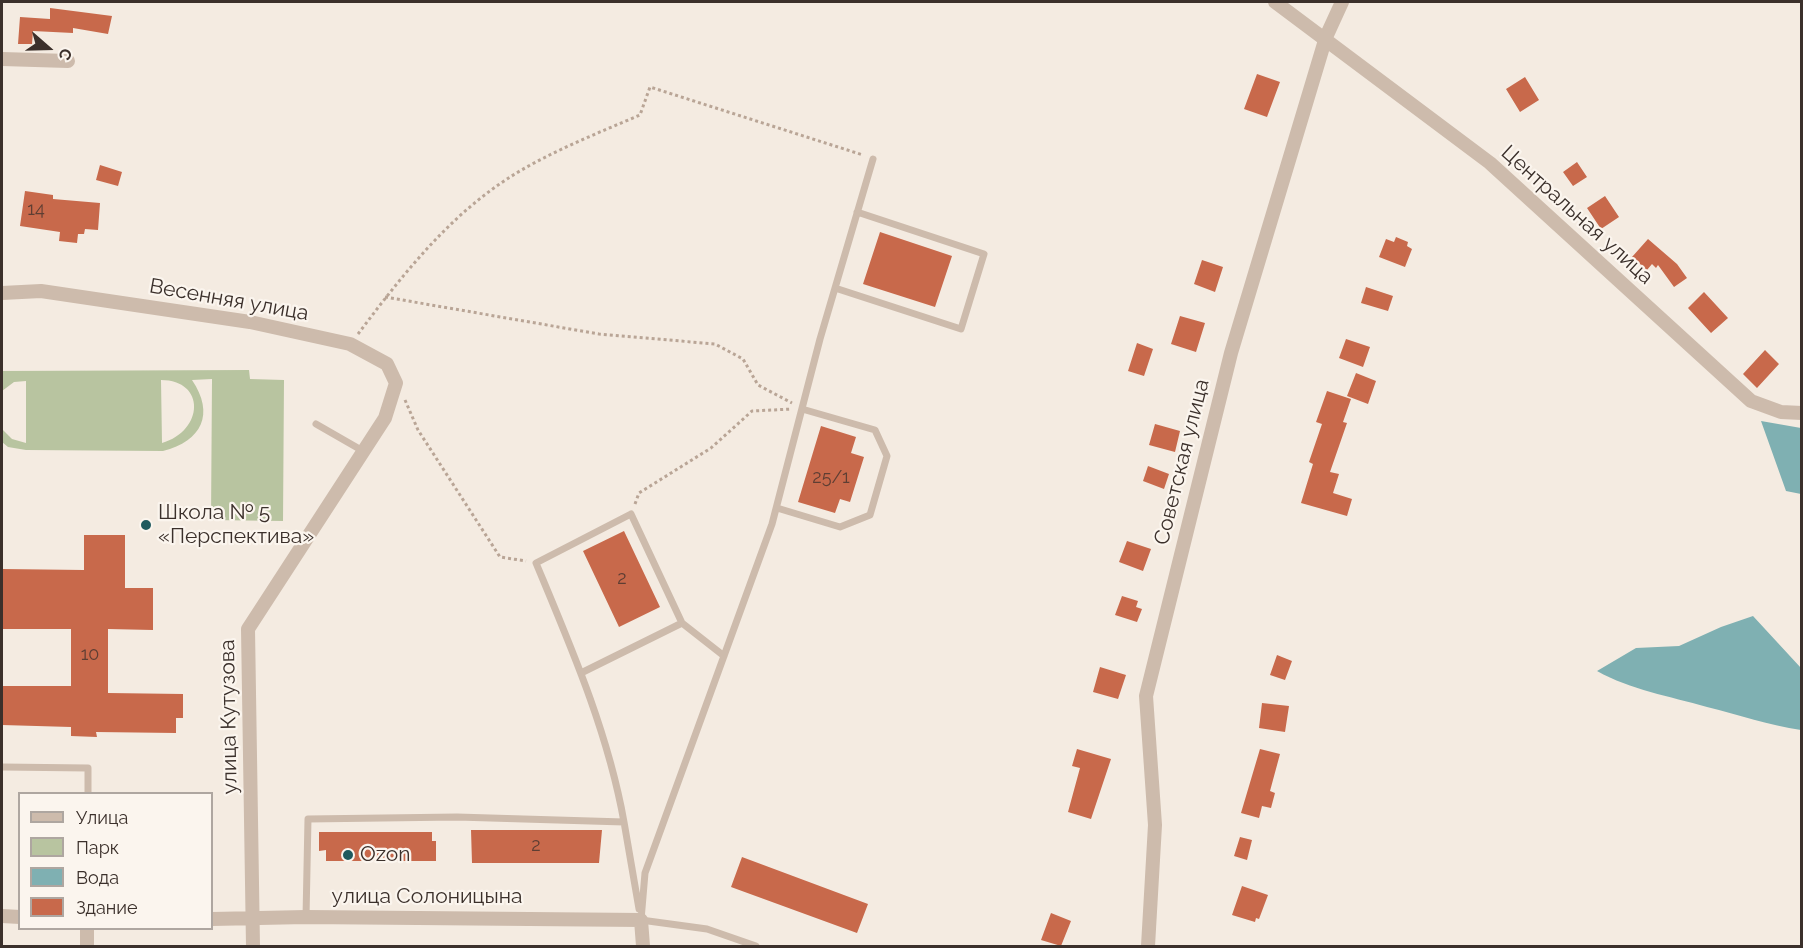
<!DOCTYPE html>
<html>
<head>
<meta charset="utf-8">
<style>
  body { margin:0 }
  #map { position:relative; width:1803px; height:948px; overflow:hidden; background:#f4ebe1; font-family:Raleway,sans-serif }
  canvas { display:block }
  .frame { position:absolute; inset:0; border:3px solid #3b302b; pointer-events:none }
  .legend { position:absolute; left:18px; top:792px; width:195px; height:138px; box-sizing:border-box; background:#fbf5ee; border:2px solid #aea6a0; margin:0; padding:8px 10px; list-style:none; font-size:18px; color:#3b302b }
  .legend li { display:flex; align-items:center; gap:12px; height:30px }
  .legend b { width:30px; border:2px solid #aea6a0 }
  .north { position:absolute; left:18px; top:18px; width:60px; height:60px; -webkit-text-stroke:4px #fbf5ee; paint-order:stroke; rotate:110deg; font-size:16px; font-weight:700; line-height:24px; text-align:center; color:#3b302b }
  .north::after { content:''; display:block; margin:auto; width:21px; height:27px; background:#3b302b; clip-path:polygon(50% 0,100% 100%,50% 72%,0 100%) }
</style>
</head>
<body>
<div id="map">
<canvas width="1803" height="948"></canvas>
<div class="frame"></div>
<ul class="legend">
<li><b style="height:8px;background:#cdbbac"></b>Улица</li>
<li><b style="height:16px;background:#b8c4a0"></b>Парк</li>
<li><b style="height:16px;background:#7fb0b2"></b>Вода</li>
<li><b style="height:16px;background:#c8694b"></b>Здание</li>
</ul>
<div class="north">С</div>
</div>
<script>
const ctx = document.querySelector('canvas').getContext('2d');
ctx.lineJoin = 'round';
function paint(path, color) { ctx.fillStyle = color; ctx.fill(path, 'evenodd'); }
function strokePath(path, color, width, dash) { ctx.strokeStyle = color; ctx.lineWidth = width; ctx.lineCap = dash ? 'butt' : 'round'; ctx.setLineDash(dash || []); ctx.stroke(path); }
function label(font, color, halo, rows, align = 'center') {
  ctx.font = font + ' Raleway,sans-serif'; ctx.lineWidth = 4.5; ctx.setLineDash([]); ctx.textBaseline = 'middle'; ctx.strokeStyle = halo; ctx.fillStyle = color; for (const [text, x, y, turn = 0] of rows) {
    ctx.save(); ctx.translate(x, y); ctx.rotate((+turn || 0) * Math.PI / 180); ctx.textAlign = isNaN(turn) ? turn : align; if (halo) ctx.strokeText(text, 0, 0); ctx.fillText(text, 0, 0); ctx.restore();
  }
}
paint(new Path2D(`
  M249,370L250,379L284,380L283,521L211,520L212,379L192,380C215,414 202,441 163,451L26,450L8,447L2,442V429L12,439L26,443V381L14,382L2,391V371ZM161,380C206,380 204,431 162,443Z`), '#b8c4a0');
paint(new Path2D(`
  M1761,421L1801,428V494L1786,491Z
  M1753,616L1801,668V730C1769,725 1739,715 1707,707C1669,696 1631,690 1597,671L1636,648L1679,646L1721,627Z`), '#7fb0b2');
paint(new Path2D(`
  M50,8L112,16L108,34L73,28V33L33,31L32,44H18L20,17L50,19Z
  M1257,74L1280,82L1267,117L1244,109Z
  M1525,77L1539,100L1520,112L1506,89Z
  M1577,162L1587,177L1573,186L1563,172Z
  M100,165L122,172L118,186L96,180Z
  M25,191L53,195V199L100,203L98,230L85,229L84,234H78L77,243L59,241L60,232L20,226Z
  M1605,196L1619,217L1601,229L1587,208Z
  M880,232L952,256L935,307L863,284Z
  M1396,237L1408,242L1407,246L1412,249L1405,267L1379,257L1386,239L1394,242Z
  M1648,239L1677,264L1687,278L1674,287L1658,265L1656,268L1652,264L1647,270L1632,257Z
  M1202,260L1223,267L1215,292L1194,284Z
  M1366,287L1393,296L1388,311L1361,303Z
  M1704,292L1728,318L1711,333L1688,308Z
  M1180,316L1205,323L1196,352L1171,344Z
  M1346,339L1370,347L1363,367L1339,358Z
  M1137,343L1153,349L1144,376L1128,371Z
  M1765,350L1779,364L1757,388L1743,374Z
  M1356,373L1376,381L1368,404L1347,396Z
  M1327,391L1351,399L1343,422L1347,423L1330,472L1339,474L1333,493L1352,499L1347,516L1301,503L1313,464L1309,462L1322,424L1316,422Z
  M1155,424L1180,431L1175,452L1149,445Z
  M821,426L856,437L851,453L864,457L850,502L840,499L835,513L798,502Z
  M1148,466L1169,474L1164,489L1143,481Z
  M624,531L660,607L619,627L583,551Z
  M84,535H125V588H153V630L108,629V693L183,694V718H176V733L96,732L97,737L71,736V727L2,725V686H71V629H2V569L84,570Z
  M1127,541L1151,549L1143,571L1119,562Z
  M1122,596L1138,601L1136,607L1142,609L1137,622L1115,615Z
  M1277,655L1292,661L1285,680L1270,675Z
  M1100,667L1126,675L1118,699L1093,692Z
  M1262,703L1289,706L1285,732L1259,728Z
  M1077,749L1111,759L1091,819L1068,812L1080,768L1072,766Z
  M1260,749L1280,754L1270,791L1275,793L1271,808L1262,806L1259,818L1241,813Z
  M471,830H602L599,863H472Z
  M319,832H432V841H436V861H326V850L319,851Z
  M1240,837L1252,840L1247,860L1234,856Z
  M742,857L868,904L857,933L731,887Z
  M1242,886L1268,895L1259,919L1256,918L1255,922L1232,915Z
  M1051,913L1071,921L1061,946L1041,940Z`), '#c8694b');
strokePath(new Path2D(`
  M385,297L599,334L715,344L743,359L758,385L792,403
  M358,334C401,277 446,219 507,179C545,154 598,133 640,115L650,87L863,155
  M405,400L418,430L500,557L526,561
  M635,504L639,493L711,448L752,411L792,409`), '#b9a596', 3, [3, 3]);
strokePath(new Path2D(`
  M835,288L961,329L984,254L857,212
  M316,424L363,451
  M777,508L840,527L870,515L887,456L875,430L802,409
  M682,623L724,656
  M581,673L682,623L631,514L536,563C571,647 608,732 624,822
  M2,767L88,768V794
  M306,917L308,819L457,817L624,822L639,909
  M641,920L645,873L772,524L820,339L873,159
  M641,920L707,929L756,946`), '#cdbbac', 7);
strokePath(new Path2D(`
  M1275,2L1490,163L1751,401L1781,412L1802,413
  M2,59L68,61
  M2,293L41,291L250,322L350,344L387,364L396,383L385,418L248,629L253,946
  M2,916L20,917
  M212,919L306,917L641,920L643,946
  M87,928V946
  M1148,946L1155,825L1146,696L1231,353L1326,37L1342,2`), '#cdbbac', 14);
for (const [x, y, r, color] of [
  [146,525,6,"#1f5a5e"],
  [348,855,6,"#1f5a5e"]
]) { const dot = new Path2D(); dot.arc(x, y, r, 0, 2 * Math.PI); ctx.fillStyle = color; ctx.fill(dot); strokePath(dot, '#fbf5ee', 2); }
label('18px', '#5e3e33', null, [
  ["14",36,210],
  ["25/1",831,478],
  ["2",622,579],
  ["10",90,655],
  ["2",536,846]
]);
label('21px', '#3b302b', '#fbf5ee', [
  ["Центральная улица",1577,215,42],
  ["Весенняя улица",229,300,10],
  ["Советская улица",1182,462,-76],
  ["улица Кутузова",229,717,-91],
  ["улица Солоницына",427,897]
]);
label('21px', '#3b302b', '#fbf5ee', [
  ["Школа № 5",158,513],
  ["«Перспектива»",158,537],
  ["Ozon",360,855]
], 'left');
</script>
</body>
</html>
